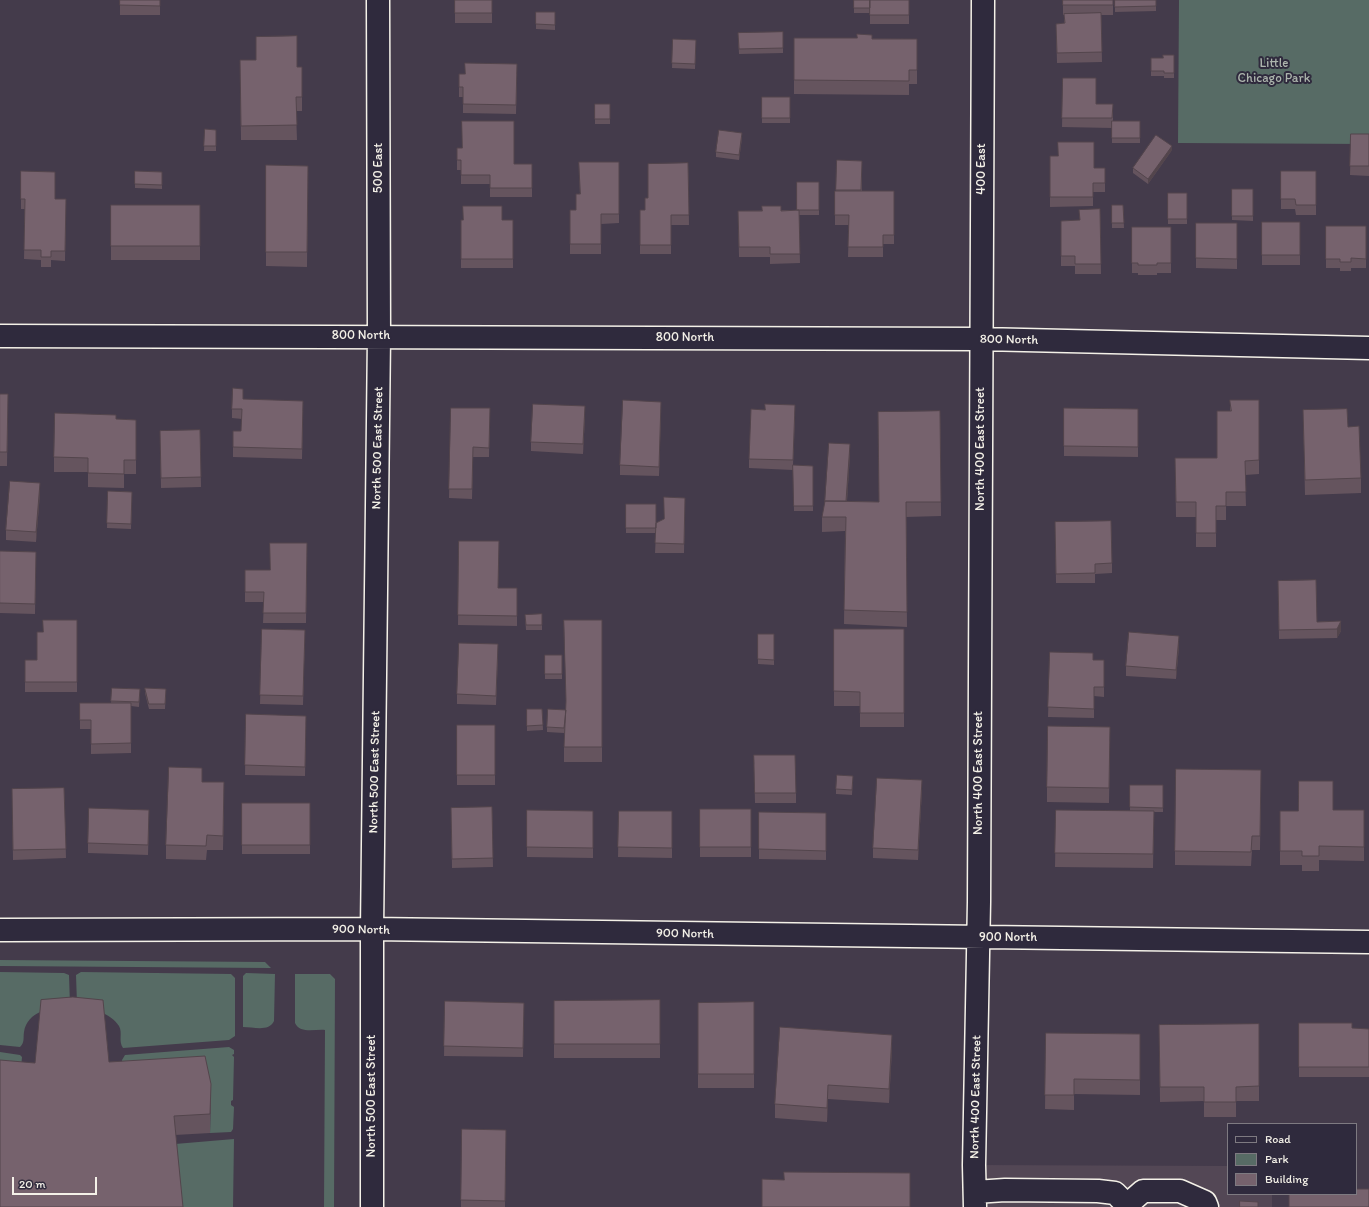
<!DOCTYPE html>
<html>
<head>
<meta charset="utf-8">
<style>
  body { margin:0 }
  #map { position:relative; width:1369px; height:1207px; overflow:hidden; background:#443b4b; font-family:Itim,sans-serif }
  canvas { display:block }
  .legend { position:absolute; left:1227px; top:1123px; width:130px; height:72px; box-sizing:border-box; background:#2f2a3d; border:1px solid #7e7a81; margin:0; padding:5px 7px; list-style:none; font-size:12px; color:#f4f1e8 }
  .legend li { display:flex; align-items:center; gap:8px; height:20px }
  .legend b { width:20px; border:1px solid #7e7a81 }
  .scale { position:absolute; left:12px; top:1177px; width:85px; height:18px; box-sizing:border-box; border:2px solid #f4f1e8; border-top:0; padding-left:5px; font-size:12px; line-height:14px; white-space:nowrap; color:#f4f1e8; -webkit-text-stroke:3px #2f2a3d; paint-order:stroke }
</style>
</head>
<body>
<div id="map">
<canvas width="1369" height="1207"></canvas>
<ul class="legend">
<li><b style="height:5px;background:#2f2a3d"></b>Road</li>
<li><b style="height:11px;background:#576b65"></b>Park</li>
<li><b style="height:11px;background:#76626d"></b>Building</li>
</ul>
<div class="scale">20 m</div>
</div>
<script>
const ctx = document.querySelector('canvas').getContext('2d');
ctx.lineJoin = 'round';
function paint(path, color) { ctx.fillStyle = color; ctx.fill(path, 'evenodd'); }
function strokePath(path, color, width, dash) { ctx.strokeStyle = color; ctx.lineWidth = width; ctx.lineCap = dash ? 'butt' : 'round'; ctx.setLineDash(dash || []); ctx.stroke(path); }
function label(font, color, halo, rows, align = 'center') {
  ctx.font = font + ' Itim,sans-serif'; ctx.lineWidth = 4; ctx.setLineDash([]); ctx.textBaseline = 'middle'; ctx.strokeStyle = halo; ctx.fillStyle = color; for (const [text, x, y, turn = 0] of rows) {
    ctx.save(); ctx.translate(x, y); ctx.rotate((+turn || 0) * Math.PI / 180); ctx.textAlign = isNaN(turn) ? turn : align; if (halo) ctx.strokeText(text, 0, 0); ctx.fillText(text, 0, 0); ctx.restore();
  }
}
paint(new Path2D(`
  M974,1165L1228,1166V1194H1272V1207H975Z`), '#534755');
paint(new Path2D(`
  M1179,0H1369V144L1178,143Z
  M0,960L265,962L271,968L0,966Z
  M0,972L64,973L69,975L70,1005C52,1007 27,1011 24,1032C23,1038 25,1042 20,1047L0,1045Z
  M81,972L231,974L235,978V1036L229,1040L123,1048C118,1041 123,1033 119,1026C111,1013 91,1008 77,1004L76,975Z
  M246,973L275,974L274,1021C269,1032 254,1027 243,1027V976Z
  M295,974H330L335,979L334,1207H324L325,1030C315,1029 300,1034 295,1023Z
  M229,1047L234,1050V1054L232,1055L234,1057L233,1100L231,1101V1105L234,1107L233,1129L231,1132L210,1133L211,1102L124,1080L122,1060L125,1055Z
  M0,1052L20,1055L22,1057L20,1079L0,1077Z
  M234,1139L233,1207H180L175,1144Z`), '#576b65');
const minor = new Path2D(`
  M0,336L981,339L1369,348
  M0,930L372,929L1369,942
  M975,1192L1005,1190L1098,1191L1115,1193L1127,1205
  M372,1207V929L379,336L378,0
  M975,1207L974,1165L979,902L983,0
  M1127,1207V1205L1143,1191H1180L1205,1202L1207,1207`);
strokePath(minor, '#f4f1e8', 25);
strokePath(minor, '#2f2a3d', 22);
paint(new Path2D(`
  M120,0H160V15H120Z
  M455,0H492V23H455Z
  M854,0H909V24H870V13H854Z
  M1063,0H1113V15H1101L1102,62L1057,63L1056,24L1064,23V15H1063Z
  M1115,0H1156V11L1115,12Z
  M536,12H555V30L536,29Z
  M783,32V53L739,54L738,33Z
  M794,38L917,39V84H909V95L794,94Z
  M673,39L696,40L695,69L672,68Z
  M1174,55V78H1164V76H1151V58H1163Z
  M240,60L297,67H302V111H296L297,140H241Z
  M459,74H517L516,114L463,113V97H459Z
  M1063,78L1096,104H1113V121H1140V143H1112V128L1062,127Z
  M762,97H790V123H762Z
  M595,104H610V124H595Z
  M205,129L216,130V151H204Z
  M1351,134H1369V176L1350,175Z
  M742,138L739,160L716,157V152Z
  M1172,150L1148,184L1133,173V168Z
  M1050,156L1094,168H1105V192H1093V206L1050,207Z
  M457,160L514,164H532V197H490V184H461V170H457Z
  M837,160L862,161V191H894V244H883V257H848L849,225H835V191H836Z
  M619,162V223L601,224V254H570V210H576L579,194Z
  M688,163L689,225H671V254H640V210H645L648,198Z
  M266,165L308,166L307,267L266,266Z
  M21,171L55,199H66L65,261L51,260V267H41V260L24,259L25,209H21Z
  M135,171L162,172V189L135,188Z
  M1281,171H1316V215H1296L1295,209H1281Z
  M819,182V215H799L800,263L770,264V257H739L738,211L797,210Z
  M1232,189H1253V221L1232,220Z
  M1168,193H1187V224H1168Z
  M111,205H200V260H111Z
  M1112,205H1123L1124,228H1112Z
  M1100,209L1101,274H1075V266H1061V221L1080,220L1079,210Z
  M461,220H513V268H461Z
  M1262,222H1300V265H1262Z
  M1196,223H1237V269L1196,268Z
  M1326,226H1366V268H1351V271H1340V268H1326Z
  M1132,227H1171V273H1157V275H1138V273H1132Z
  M0,394H8L7,466H0Z
  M243,399L303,411L302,459L233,457V447L241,431L242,419L232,418V409Z
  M1230,400H1259V474L1245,475L1246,506H1226V520H1216V547H1196V517H1176L1175,458H1217L1230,411Z
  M451,408H490L489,457H473L472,499L449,498Z
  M1064,408L1138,409V457L1064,456Z
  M765,410L795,415L793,465L813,466V511H794L793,470L749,468V459Z
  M1303,410L1348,427L1361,478V493L1305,495Z
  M661,411L659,476L620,475V465Z
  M940,411L941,516L906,517L907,627L844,624L845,531L822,532V517L850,454L847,501L879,502Z
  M585,416L583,454L531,451V442Z
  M116,419L136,420V474H124V488L88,487V472H54V457Z
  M200,430L201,487L161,488L160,431Z
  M108,491L132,492L131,529L107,528Z
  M40,493L36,542L6,540V530Z
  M685,498L684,553H655L656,533H626V504L656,523L664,519Z
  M1055,522L1112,563V573L1095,574V583H1056Z
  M459,541L498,588H517V626L458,625Z
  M307,543L306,623H263L264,602H245V570H270Z
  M0,551L36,552L35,614L0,613Z
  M1278,581L1317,622L1341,621V631L1337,638L1279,639Z
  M542,614V630H526L525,615Z
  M77,620V692H25V660H37Z
  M602,620V762H564V733L547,732V727L566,710Z
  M262,629L305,630L303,705L260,704Z
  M834,629H904V727H860V706H834Z
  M758,634H774V665L758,664Z
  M1179,646L1176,679L1126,676V666Z
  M1050,652L1093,660H1104V697L1094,696V718L1048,717Z
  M498,654L496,705L457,704V694Z
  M545,655H562V679H545Z
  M112,688L140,689L139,707L131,706V753L91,754V729H80V703H111Z
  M145,688L166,689L165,709H149L145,693Z
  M527,709H542L543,730L527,731Z
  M246,714L306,725L305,776L245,775Z
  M457,725H495V785H457Z
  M1110,741L1109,803L1047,802V787Z
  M754,764L796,793V803H755Z
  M1261,770L1260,850H1252L1251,866L1175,865V851Z
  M853,776L852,795L836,794V789Z
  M202,782L224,796L223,850H207L206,860L166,859V845Z
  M1130,785H1163V812H1154L1153,868L1055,867L1056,810L1130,811Z
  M64,788L66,858L13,860L12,789Z
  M922,790L918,860L873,858V848Z
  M242,803H310V854H242Z
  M492,807L493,867L452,868L451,808Z
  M700,809H751V857H700Z
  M527,810L593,811V858L527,857Z
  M1333,810H1364V861L1319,860V871H1302V865H1280V811H1298Z
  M619,811H672V858L618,857Z
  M759,812L826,813V860L759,859Z
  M149,820L148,855L88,853V843Z
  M660,1000V1058H554V1001Z
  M445,1001L524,1003L523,1057L444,1056Z
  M754,1002V1088H698V1003Z
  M1299,1023L1352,1028L1369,1029V1077H1299Z
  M1259,1024V1101H1236V1117H1204V1101L1160,1102L1159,1025Z
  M1046,1033L1140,1034V1095L1074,1094V1110L1045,1109Z
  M892,1049L889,1103L828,1099L827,1122L775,1118V1104Z
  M109,1062L211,1084L210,1133L175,1135L35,1063Z
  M506,1130L505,1207H461V1200Z`), '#65545e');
paint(new Path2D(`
  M742,133V138L739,160V155Z
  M1172,146V150L1148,184V179Z
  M661,402V411L659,476V467Z
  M585,406V416L583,454V444Z
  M850,444V454L846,517V507Z
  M40,483V493L36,542V532Z
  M1341,621V631L1337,638V629Z
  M1179,636V646L1176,679V670Z
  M922,780V790L918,860V850Z
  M224,782V796L223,850V836Z
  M892,1035V1049L889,1103V1089Z
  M828,1085V1099L827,1122V1108Z`), '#53454c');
const building = new Path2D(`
  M120,0H160V6L120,5Z
  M455,0H492V13H455Z
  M854,0H870V8H854Z
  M870,0H909V15H870Z
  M1063,0H1113V5H1063Z
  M1115,0H1156V6L1115,7Z
  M536,12H555V25L536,24Z
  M1101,13L1102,52L1057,53L1056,24L1065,23L1064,14Z
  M783,32V48L739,49L738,33Z
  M857,34L872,35V39H917V70H909V81L794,80V38H857Z
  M297,36V67H302V97H296L297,125L241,126L240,60H256V37Z
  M673,39L696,40L695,64L672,63Z
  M1163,55H1174V73H1164V71H1151V58H1163Z
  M465,63L517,64L516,105L463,104V87H459V74H465Z
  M1063,78H1096V104H1113L1112,118H1062Z
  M762,97H790V118H762Z
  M595,104H610V119H595Z
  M462,121H514V164H532V188H490V175H461V160H457V148H462Z
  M1112,121H1140V138H1112Z
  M205,129L216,130V146H204Z
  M719,130L742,133L739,155L716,152Z
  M1351,134H1369V166H1350Z
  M1156,135L1172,146L1148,179L1133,168Z
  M1058,142H1094V168H1105V183H1093V197H1050V156H1058Z
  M837,160L862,161L861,190H836Z
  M579,162H619V214H601V244H570V210H576V194H580Z
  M688,163L689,215H671V245H640V210H645V198H648V164Z
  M266,165L308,166L307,252H266Z
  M21,171L55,172V199H66L65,251H51V257H41V250H24L25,199H21Z
  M135,171L162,172V185L135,184Z
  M1281,171H1316V205H1296L1295,199H1281Z
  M797,182H819V210H797Z
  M1232,189H1253V216H1232Z
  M835,191H894V235H883V247H848L849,215H835Z
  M1168,193H1187V219H1168Z
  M111,205H200V246H111Z
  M1112,205H1123L1124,223H1112Z
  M463,206H502V220H513V259H461V220H463Z
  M762,206H781V211L799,210L800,254H770V247H739L738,211H762Z
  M1100,209L1101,264H1075V256H1061V221L1080,220L1079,210Z
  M1262,222H1300V255H1262Z
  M1196,223H1237V259L1196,258Z
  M1326,226H1366V259L1351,258V262H1340V259H1326Z
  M1132,227H1171V263H1157V265H1138V263H1132Z
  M233,388L243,389V399L303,401L302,449L233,447V431H241L242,409H232Z
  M0,394H8L7,452H0Z
  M623,400L661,402L659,467L620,465Z
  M1230,400H1259V460L1245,461L1246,492H1226V506H1216V533H1196V502H1176L1175,458H1217V411H1231Z
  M533,404L585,406L583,444L531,442Z
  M765,404L795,405L793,460L749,459L751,409L765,410Z
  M451,408H490L489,448L473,447L472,489H449Z
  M1064,408L1138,409V447L1064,446Z
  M1347,409L1348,427L1359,426L1361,478L1305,480L1303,410Z
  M940,411L941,502H906L907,612L844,610L846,517H822L825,501L879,502L878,412Z
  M55,413L116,415V419L136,420V460H124V474L88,473V458L54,457Z
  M200,430L201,477L161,478L160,431Z
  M829,443L850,444L846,501H825Z
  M793,465L813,466V506H794Z
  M10,481L40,483L36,532L6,530Z
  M108,491L132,492L131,524L107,523Z
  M664,497L685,498L684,544L655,543L656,523L664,519Z
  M626,504H656V528H626Z
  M1111,521L1112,563L1095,564V573L1056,574L1055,522Z
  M459,541H499L498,588H517V616L458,615Z
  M270,543H307L306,613H263L264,592H245V570H270Z
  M0,551L36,552L35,604L0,603Z
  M1316,580L1317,622L1341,621L1337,629L1279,630L1278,581Z
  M542,614V625H526L525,615Z
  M43,620H77V682H25V660H37V632H43Z
  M564,620H602V747H564L566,701Z
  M262,629L305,630L303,696L260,695Z
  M834,629H904V713H860V692L834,691Z
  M1129,632L1179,636L1176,670L1126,666Z
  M758,634H774V660L758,659Z
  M459,643L498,644L496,696L457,694Z
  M1050,652L1093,653V660H1104V687H1094V709L1048,707Z
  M545,655H562V674H545Z
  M112,688L140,689L139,702L111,701Z
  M145,688L166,689L165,704H149Z
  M80,703H131V743L91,744V720H80Z
  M527,709H542L543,725L527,726Z
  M548,709L566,710L564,728L547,727Z
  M246,714L306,716L305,767L245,765Z
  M457,725H495V775H457Z
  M1048,726L1110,727L1109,788L1047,787Z
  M754,755H795L796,793H755Z
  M169,767L202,768V782H224L223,836L207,835L206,846L166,845Z
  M1176,769L1261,770L1260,836H1252L1251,852L1175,851Z
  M837,775L853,776L852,790L836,789Z
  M877,778L922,780L918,850L873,848Z
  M1299,781H1333V810H1364V847L1319,846V856H1302V851H1280V811H1298Z
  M1130,785H1163V808L1130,807Z
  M64,788L66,849L13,850L12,789Z
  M242,803H310V845H242Z
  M492,807L493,858L452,859L451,808Z
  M89,808L149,810L148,845L88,843Z
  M700,809H751V847H700Z
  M527,810L593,811V848L527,847Z
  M1056,810L1154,811L1153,854L1055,853Z
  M619,811H672V848L618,847Z
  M759,812L826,813V851L759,849Z
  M73,997L103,1000L109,1062L205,1056L211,1084L210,1114L174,1116L183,1207H0V1060L35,1063L41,1000Z
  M660,1000V1044H554V1001Z
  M445,1001L524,1003L523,1048L444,1046Z
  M754,1002V1074H698V1003Z
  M1299,1023H1352V1028L1369,1029V1067H1299Z
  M1259,1024V1086L1236,1087V1102H1204V1087H1160L1159,1025Z
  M780,1027L892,1035L889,1089L828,1085L827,1108L775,1104Z
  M1046,1033L1140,1034V1080L1074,1079V1095H1045Z
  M462,1129L506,1130L505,1201L461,1200Z
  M784,1172L910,1173V1207H762V1179L784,1180Z
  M1356,1189H1369V1207H1289V1194H1356Z
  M1240,1201L1258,1202V1207H1240Z`);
paint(building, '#76626d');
strokePath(building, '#53454c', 1);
label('13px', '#adb5ad', '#2f2a3d', [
  ["Little",1274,64],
  ["Chicago Park",1274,79]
]);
label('13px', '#f4f1e8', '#2f2a3d', [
  ["500 East",379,168,-90],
  ["400 East",982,169,-90],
  ["800 North",361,336],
  ["800 North",685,338],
  ["800 North",1009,340,1],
  ["North 500 East Street",378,448,-89],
  ["North 400 East Street",981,449,-90],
  ["North 500 East Street",375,772,-89],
  ["North 400 East Street",979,773,-90],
  ["900 North",361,930,1],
  ["900 North",685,934,1],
  ["900 North",1008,938],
  ["North 500 East Street",372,1096,-90],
  ["North 400 East Street",976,1097,-89]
]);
</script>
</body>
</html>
